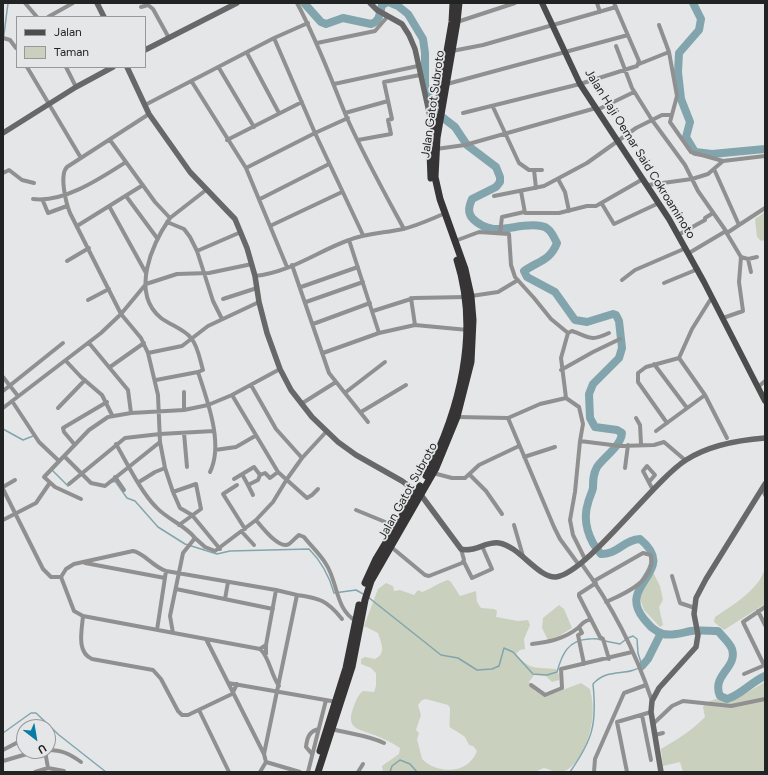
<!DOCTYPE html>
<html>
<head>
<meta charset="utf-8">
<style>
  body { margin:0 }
  #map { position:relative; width:768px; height:775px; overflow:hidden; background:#e5e6e8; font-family:Figtree,sans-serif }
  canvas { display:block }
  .frame { position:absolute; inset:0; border:4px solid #222323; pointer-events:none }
  .legend { position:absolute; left:16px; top:16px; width:130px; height:52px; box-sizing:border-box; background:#e5e6e8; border:1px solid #979899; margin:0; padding:5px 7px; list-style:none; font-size:12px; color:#222323 }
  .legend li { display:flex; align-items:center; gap:8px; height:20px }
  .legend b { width:20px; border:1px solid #979899 }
  .north { position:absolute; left:16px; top:719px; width:40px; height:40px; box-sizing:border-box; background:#e5e6e8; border:1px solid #979899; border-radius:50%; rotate:149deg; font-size:11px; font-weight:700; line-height:16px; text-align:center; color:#222323 }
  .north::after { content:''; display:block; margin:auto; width:14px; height:18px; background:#087ca4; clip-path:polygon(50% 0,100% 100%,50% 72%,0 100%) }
</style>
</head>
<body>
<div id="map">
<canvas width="768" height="775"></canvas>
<div class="frame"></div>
<ul class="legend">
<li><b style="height:5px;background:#4d4c4c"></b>Jalan</li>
<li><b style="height:11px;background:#c9d0be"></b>Taman</li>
</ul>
<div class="north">U</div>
</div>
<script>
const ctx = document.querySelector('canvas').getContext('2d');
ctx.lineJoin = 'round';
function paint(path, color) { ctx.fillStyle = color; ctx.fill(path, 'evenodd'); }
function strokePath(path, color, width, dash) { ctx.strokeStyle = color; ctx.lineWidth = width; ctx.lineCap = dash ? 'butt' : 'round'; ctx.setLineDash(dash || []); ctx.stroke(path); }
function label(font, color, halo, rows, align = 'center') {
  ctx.font = font + ' Figtree,sans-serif'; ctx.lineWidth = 3.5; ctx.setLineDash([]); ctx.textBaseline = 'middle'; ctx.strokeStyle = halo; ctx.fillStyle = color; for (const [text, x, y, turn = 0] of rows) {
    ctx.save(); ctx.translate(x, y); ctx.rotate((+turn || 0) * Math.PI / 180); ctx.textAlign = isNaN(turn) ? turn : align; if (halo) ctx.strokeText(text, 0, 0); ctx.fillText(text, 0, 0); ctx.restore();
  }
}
paint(new Path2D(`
  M765,212V240L761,241L757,237L755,219Z
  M765,570V604L724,630L714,622L715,617C731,606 747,597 759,581C762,577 762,573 765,570Z
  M653,572L660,586L663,600L659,607L663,625L660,627L644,610L639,596Z
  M448,580L451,582L460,596L476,591L477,602L481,608L494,609L497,611L496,617L518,621L528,620L530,625L524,639L525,649L520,650L516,654C530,671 536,667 556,669L559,675V680L552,682L546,676L534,675L529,682L534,690L544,697L581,683L590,689C596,711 592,734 581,754C576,762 571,770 561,772C554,773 550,769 544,768L534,772H383L382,766L399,754L400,748C393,743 384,739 377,736C360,729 344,730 354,706C356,700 358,695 363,691L374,692L376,686V673L371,668L361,664V659L365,657L375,659C387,653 381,643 378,633L364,626L378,589L386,583L393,586L394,591L400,590L414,595L418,590L422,592C431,589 438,583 448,580ZM426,699L448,705L450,708C450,735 445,722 465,737L469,745L473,746L477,751C469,774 438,775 422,759L417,739L419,733L416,730L421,715L418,705L422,700Z
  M559,605L564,609L572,628L559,636L548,640L542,628L543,618Z
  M765,682V772H683L680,762L663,766L661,749C678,739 691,731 705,717L703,707L705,703L716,699L728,702L734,700Z`), '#c9d0be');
strokePath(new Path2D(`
  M3,42L8,3
  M3,429L23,440L33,436
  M52,470L68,486L69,485
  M113,482L115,481L127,498L135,501L158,527L185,544L217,554L230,551L309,549C322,562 329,575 334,593L356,590L365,595
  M368,597L441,655L458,658L477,670L492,669L499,666L504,648L513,652L533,674L547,675L557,672C562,654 568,640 589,639C593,639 597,638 601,640
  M605,641L620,644L625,640
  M3,733L31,713H36L59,735L106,772
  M390,772L392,766L400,760L410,764L417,772
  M538,772H545
  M570,772C593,739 597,724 593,684C608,667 627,677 642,666L638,653L637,639L633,636L628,638`), '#82a5ad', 1.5);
strokePath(new Path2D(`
  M304,3L321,22L326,24L343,18L371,24C380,22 380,12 382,5L386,3
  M391,3L398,6L408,14L423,39L425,53V85L433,110L455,127L467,145L496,167L500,177V182L496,187L472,199C469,206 467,213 473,219C495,240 516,221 541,226C550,227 553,236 557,243C550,261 538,261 524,271L527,277L555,292L575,320L587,322L613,314L616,315L619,321L622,348L619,358L593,384L589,394L590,418L595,427L617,430L622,433C621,446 605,456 597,467C593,474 593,481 593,488C592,493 589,498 588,503C582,521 589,541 601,554C617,555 625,539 640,539C680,572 615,584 644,619C650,626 654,631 663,634C673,636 681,633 691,631C700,630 709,631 718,631C722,636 730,643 732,649C738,668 711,675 720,696L727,699C741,695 751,682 765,676
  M693,3L701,19L699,30L679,53L678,72L681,99L690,122L686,137L695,152L712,154L765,149
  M642,666L648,659L661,633`), '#82a5ad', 8);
strokePath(new Path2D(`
  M25,3L37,17
  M297,3C317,40 331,79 347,118C364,156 384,192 404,229
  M597,3L600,12
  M141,7L148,5L153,9L169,38
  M48,17L73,3
  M457,22L515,3
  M659,25L669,52
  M3,38L10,40L16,48
  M274,38L315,133L363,235
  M317,43L375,31L388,16
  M616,46L632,88L652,120L685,165L698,191L726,231L689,253
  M452,51L483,45L616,7
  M247,53L279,113
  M639,64L669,52L677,96L670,122L691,152L723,161
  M27,67L81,158
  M66,67L76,87
  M219,68L254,127
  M192,82L246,168L287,267
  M334,84L418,66
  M447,84L628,35
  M145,105L274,38L308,23
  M493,107L519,163L529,170H542
  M597,110L634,92
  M345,113L388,101
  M463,113L580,84L637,66L639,61L614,3
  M149,114L67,167C59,175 66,203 70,213L121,314L141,338L148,353L158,395L160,442L165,468
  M110,140L155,202L170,218C152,244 130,293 161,318C170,325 184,329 191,338C198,346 200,360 203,370L198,372C207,400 224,444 210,472
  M227,140L302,102
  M358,140L391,134L388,120L392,119L384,82L420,75
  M436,149L465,145L596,108
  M246,168L315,133L348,118
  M714,169L739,225L727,233
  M534,170L536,188
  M3,173L9,170L22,180L34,183
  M558,179L565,192L569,211
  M648,185L692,179L708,174L723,161L765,156
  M521,191L525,213H559L587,206H596L643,179
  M126,196L157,238
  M494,196L544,186L587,163L636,128L662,115H671
  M33,199C64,203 101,178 126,162
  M260,199L329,164
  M43,201L48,213L67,206
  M602,204L614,224L659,203
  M109,206L146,273
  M170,218L206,190
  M167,222L184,229L190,237L197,251L213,301L222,319
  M739,225L765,208
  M77,226L143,185
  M270,226L342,192
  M726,232L741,257L748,259L757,257
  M500,233L502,217L524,212
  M678,235L705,220V218L713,213
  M349,240L379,333
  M455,241L479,232L509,234L511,265L515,277L534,298L551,319L568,333L561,358L566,398
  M197,251L241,232
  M748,259L751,272
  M67,261L89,248
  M292,265L329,373L368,422
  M255,276C289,273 318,251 349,240C367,233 385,233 403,229C416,226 429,220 441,215
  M622,280L635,270L686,248
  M664,283L698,269
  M301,287L358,267
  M471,296L498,292L518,280
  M411,298L415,325
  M223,299L257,288
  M88,300L109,289
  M306,302L363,282
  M373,311L414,298L466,297
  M723,318L743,311L739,282L741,257
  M313,324L370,303
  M568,333L572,331C590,337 590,342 609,333
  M89,343L128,390L131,413
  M148,353L182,346L208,326L259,302
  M323,353L379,333L415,325L468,330
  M679,358L705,395L727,438
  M66,361L81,377L102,395L112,415
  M654,364L687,408
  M110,367L144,343
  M561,370L593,352L620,339
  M3,377L18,396
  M156,380L198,372
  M251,385L276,429L302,458
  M758,387L765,381
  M3,391L63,343
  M346,392L385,362
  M232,395L278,472L307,498L312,495L318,489
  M12,401L39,442L59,461
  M301,404L336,382
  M3,408L101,333L121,314L146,284L177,274L209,273L252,264
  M58,408L85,380
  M184,410V392
  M361,412L406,385
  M457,417L508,418L540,404L566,398L579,407L583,424L580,441L575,492L570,520L573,535L585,559
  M508,418L554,527L560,539L579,565
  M636,418L640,425L641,444
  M667,423L638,382V373L646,367L679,358L692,329L712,297
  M656,431L705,395
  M184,433L187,467
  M580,441L620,446L654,445L664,442L685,460
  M116,444C127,463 141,492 156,507C168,520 185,525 195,538L183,553L170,616L173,633
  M75,445L64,432L63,428L107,402
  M215,450L236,447L255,436
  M64,456L91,483L105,486L160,442
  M524,457L555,447
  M625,468L628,445
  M433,473L452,478H465L479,465L519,446
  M242,474L248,485
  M470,475L486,491L502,514
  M115,477L124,490
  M234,479L254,467L260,475L265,473L270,478L278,472
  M139,482L155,472L165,468L173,492L196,484L201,509L179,525
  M649,482L655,475L647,466L643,471L653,490
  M69,484L125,438L160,434L214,431
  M237,485L223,494L245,529
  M3,487L15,480
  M762,488L765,495
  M3,489L43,569L51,577H61L74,611L83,616
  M173,492L180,508L192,515L220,549
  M253,495L248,485L258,480L260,475
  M81,499L55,487L44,477L89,430L108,417L131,413L184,410L208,405L232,395L280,369
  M356,510L395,526
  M3,520L36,503L49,484
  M256,520C262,527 279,550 289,544C293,541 296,537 299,535L304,537C311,546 320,554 326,564C338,582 335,609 356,621
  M514,525L523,556
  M242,532L254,545
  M195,538L205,547L215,551L256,520L273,502L287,479L302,458L326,432
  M390,546L425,575L429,576L462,563L464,560L461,549
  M464,562L472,578L492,569L482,546
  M85,563L165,578
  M581,563C611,604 636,653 652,701
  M672,576L680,603L695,608
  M61,577L66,569L74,564L133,551C143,552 153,567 166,571L276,590L266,645
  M594,581L643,553L651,555C656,581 624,594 606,602
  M596,583L579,594V596L600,637L603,639L609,659
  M176,589L273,609
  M276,590L297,595
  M225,599L228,582
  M758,611L765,625
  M579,627L582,633L578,635L584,664
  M157,630L166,571
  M206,639L260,649C269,656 271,675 279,686
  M532,644C549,642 564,639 578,628C583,623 583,622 591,619
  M260,649L266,645V654
  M764,665L743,622L765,607
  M744,674L765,665
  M228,683L337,702
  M237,684L232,694L188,715H182L178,711L161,679L153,670L92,659C76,652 82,630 83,616L206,639L264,754
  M531,685L545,695L562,688L561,669L632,652
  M199,710L229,772
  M642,715L651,760
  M653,724L672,706L683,701L731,706L765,699
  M332,729C350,734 367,735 384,743
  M655,735L663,733
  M48,741L51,750
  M3,750L24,739
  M48,750C62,750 70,754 81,762
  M45,751L48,768
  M312,754L306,747C307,738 309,731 319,729
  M3,761L37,751
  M35,772L48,768L64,771
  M260,772L266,762
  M300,772L266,762L264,754L297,595C319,598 327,600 342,619
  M308,772L326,700
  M358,772L363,764
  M594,772L595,759L624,693L646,685
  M627,772L617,722L651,712`), '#919090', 4);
strokePath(new Path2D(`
  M97,3L104,17
  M370,3L377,10L402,24L409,35L415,49L433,130
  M145,50L237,3
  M127,67L149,114L190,172L235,219L247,248L255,276L259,302L267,333L280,369L291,390L312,417L338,442L356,455L402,481L421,495L461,549C474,553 486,541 499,543C519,546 538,578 556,577C587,573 653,481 686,460C709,445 739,440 765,438
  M3,133L76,87L113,67
  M661,772L651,712L652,701L659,688L696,647L698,635L694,614L696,598L706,579L765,484`), '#696868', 5.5);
strokePath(new Path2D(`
  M542,3L580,84L669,219L704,282L765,401`), '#4d4c4c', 6);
strokePath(new Path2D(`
  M438,103L452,22L453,3
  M431,178L430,152L436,117
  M426,476C460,410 480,332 457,260
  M365,583L376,559L420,486
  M320,751L346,668L359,605
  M318,772L352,667L365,600L371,581L436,468L457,417L471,362L473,320L471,296L465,269L440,199L435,177L437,138L457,22L459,3`), '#363434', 7);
label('12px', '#222323', '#e5e6e8', [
  ["Jalan Gatot Subroto",433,104,-82],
  ["Jalan Haji Oemar Said Cokroaminoto",640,154,58],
  ["Jalan Gatot Subroto",408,491,-61]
]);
</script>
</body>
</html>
